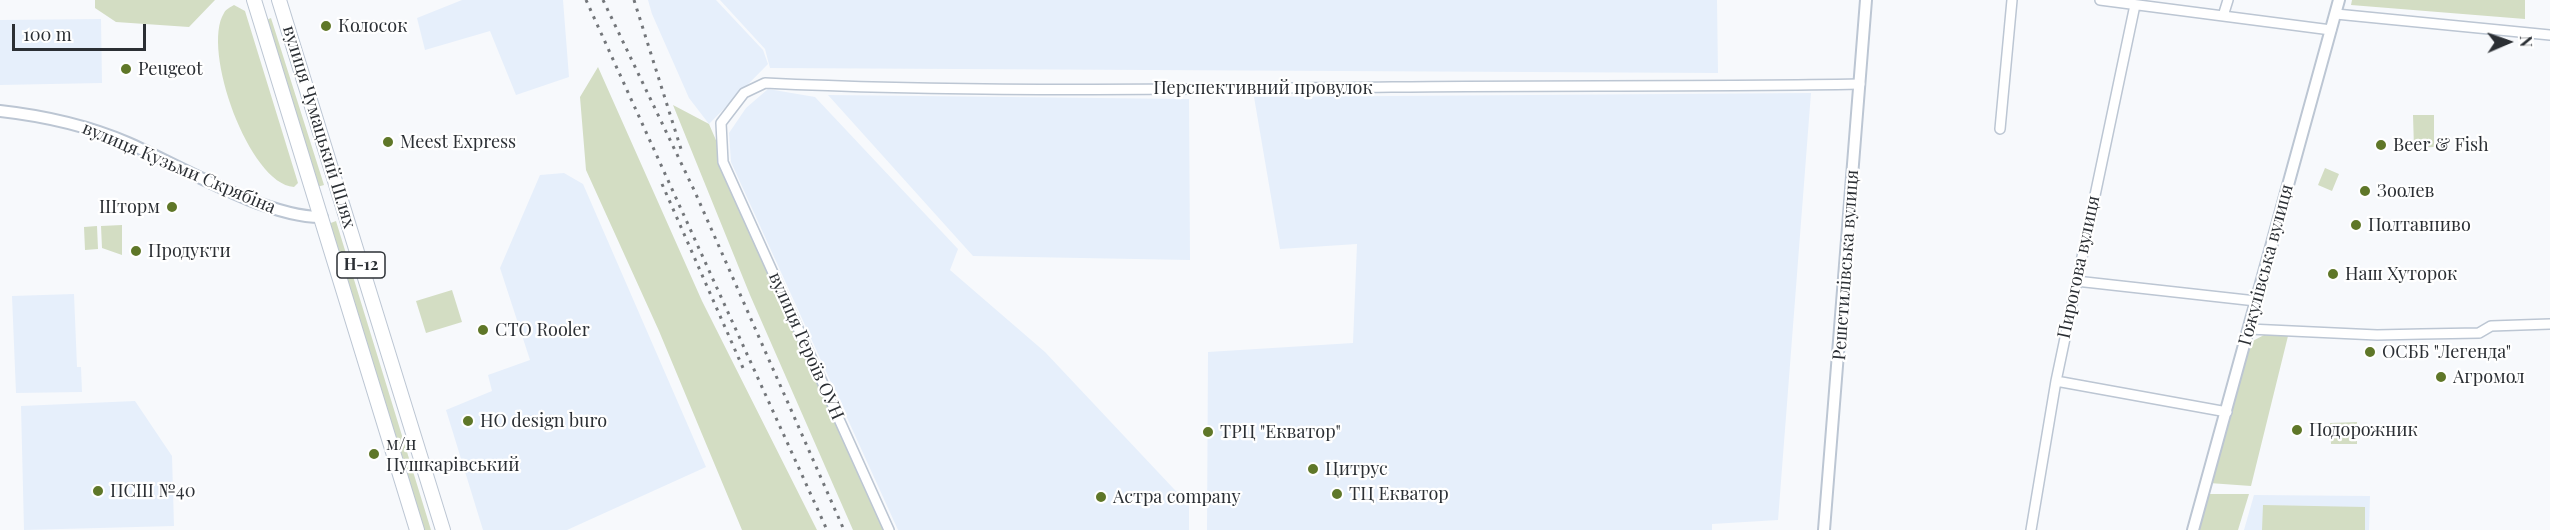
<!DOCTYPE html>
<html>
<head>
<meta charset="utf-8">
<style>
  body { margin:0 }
  #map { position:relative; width:2550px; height:530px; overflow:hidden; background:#f7f9fc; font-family:"Playfair Display",serif }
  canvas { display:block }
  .north { position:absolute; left:2478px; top:12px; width:60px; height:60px; -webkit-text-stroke:4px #fff; paint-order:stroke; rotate:88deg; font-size:16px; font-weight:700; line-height:24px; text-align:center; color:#2b2f34 }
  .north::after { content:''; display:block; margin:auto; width:21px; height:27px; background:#2b2f34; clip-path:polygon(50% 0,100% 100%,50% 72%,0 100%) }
  .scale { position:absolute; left:12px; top:24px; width:134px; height:27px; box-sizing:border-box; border:3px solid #2b2f34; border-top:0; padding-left:8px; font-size:18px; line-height:21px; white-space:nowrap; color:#2b2f34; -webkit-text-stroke:4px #fff; paint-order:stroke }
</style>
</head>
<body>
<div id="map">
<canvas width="2550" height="530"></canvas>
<div class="north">N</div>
<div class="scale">100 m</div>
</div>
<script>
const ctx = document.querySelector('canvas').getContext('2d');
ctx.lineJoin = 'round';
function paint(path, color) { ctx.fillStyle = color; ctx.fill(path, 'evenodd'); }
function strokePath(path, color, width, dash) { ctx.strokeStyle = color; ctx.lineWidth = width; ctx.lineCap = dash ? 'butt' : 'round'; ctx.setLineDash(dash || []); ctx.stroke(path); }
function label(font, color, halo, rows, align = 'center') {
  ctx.font = font + ' "Playfair Display",serif'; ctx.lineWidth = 4.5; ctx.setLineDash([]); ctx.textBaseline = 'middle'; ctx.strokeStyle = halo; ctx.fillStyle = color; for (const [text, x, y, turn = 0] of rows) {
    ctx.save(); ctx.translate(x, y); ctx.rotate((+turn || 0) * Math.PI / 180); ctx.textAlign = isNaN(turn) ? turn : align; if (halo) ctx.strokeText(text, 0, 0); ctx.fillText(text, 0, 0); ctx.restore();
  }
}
paint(new Path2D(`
  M462,0H563L569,77L516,95L490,31L425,50L417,18Z
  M648,0H716L763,50L768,64L709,124L689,98L652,14Z
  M720,0H1717L1718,73L770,68L765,49Z
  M101,19L102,83L0,85V20Z
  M768,89L815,97L958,249L950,270L1045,352L1189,505V530H898L731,162L729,133L746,108Z
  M1811,93L1778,520L1712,524V530H1207L1208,352L1353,343L1357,244L1280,249L1254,97Z
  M828,95L1189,99L1190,260L973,256Z
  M564,173L583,184L706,467L567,530H483L446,410L492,391L488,375L530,360L500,268L540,175Z
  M74,294L77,367H81L82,392L16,393L12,296Z
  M135,401L172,456L174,526L24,530L21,406Z
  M2254,495L2370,496L2369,530H2244Z`), '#e6effb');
paint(new Path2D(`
  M95,0H215L189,27L116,22L95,8Z
  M2352,0H2525V19L2351,5Z
  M234,5L245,11L298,183L294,187C249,184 201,49 224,13C226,9 231,7 234,5Z
  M271,18L324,185L317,187L264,21Z
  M598,67L702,301L817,530H742L659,331L586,170L580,97Z
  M673,105L709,124L884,530H853L750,295Z
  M2413,115H2434V147L2414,148Z
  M2325,168L2339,174L2332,191L2318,185Z
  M336,221L431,530H422L328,224Z
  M122,225V255L102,248L101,226Z
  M97,226L98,249L85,250L84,227Z
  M452,290L462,322L426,333L416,301Z
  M2264,335L2288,336L2251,486L2209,483L2249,343Z
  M2357,422V444H2331L2330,423Z
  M2207,494H2249L2238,530H2197Z
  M2263,505L2365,507V530H2262Z`), '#d3ddc3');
const minor = new Path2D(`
  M2100,0L2331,30
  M2336,14L2550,35
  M2223,16L2228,0
  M2000,129L2012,0
  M2076,281L2256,301
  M2249,329L2377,335L2422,334L2479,333L2491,326L2550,324
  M2056,381L2227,412
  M889,530L723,162L721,123L744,93L765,83C974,93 1184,89 1392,87C1548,85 1704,87 1860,84
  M2031,530L2056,381L2135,5`);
const tertiary = new Path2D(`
  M0,111C45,116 86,125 128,143C180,166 267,218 322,217
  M1824,530L1866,0
  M2193,530L2339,0`);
const primary = new Path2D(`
  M254,0L417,530
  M279,0L443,530`);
strokePath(minor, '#bcc6d3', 12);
strokePath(tertiary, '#bcc6d3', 14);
strokePath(primary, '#bcc6d3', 16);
strokePath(minor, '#fff', 9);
strokePath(tertiary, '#fff', 10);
strokePath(primary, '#fff', 14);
strokePath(new Path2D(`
  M586,0L827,530
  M603,0L695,192L844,530
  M634,0L681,149
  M662,184L743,368`), '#73767a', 3, [3, 6]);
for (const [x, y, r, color] of [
  [326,26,6,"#5f7728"],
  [126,69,6,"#5f7728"],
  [388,142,6,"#5f7728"],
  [2381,145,6,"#5f7728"],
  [2365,191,6,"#5f7728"],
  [172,207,6,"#5f7728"],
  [2356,225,6,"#5f7728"],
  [136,251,6,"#5f7728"],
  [2333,274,6,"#5f7728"],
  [483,330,6,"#5f7728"],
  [2370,352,6,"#5f7728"],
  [2441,377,6,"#5f7728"],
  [468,421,6,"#5f7728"],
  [2297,430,6,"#5f7728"],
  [1208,432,6,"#5f7728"],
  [374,454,6,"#5f7728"],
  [1313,469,6,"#5f7728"],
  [98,491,6,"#5f7728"],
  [1337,494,6,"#5f7728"],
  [1101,497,6,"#5f7728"]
]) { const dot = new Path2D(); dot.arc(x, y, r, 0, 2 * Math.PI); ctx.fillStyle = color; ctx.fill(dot); strokePath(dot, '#fff', 2); }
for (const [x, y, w] of [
  [361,265,48]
]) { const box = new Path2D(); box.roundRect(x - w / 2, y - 13, w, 26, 4.5); ctx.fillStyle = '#fff'; ctx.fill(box); strokePath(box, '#2b2f34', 1.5); }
label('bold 16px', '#2b2f34', null, [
  ["Н-12",361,265]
]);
label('18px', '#2b2f34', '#fff', [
  ["Колосок",338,26],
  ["Peugeot",138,69],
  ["Meest Express",400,142],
  ["Beer & Fish",2393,145],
  ["Зоолев",2377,191],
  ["Шторм",160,207,"right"],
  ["Полтавпиво",2368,225],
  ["Продукти",148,251],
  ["Наш Хуторок",2345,274],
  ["СТО Rooler",495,330],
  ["ОСББ \"Легенда\"",2382,352],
  ["Агромол",2453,377],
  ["HO design buro",480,421],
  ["Подорожник",2309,430],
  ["ТРЦ \"Екватор\"",1220,432],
  ["м/н",386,444],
  ["Пушкарівський",386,465],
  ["Цитрус",1325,469],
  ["ПСШ №40",110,491],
  ["ТЦ Екватор",1349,494],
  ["Астра company",1113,497]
], 'left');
label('18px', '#2b2f34', '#fff', [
  ["Перспективний провулок",1263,88],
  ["вулиця Чумацький Шлях",319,127,73],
  ["вулиця Кузьми Скрябіна",179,168,23],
  ["Решетилівська вулиця",1846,265,-86],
  ["Гожулівська вулиця",2266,265,-75],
  ["Пирогова вулиця",2079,267,-78],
  ["вулиця Героїв ОУН",806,346,66]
]);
</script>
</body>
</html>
